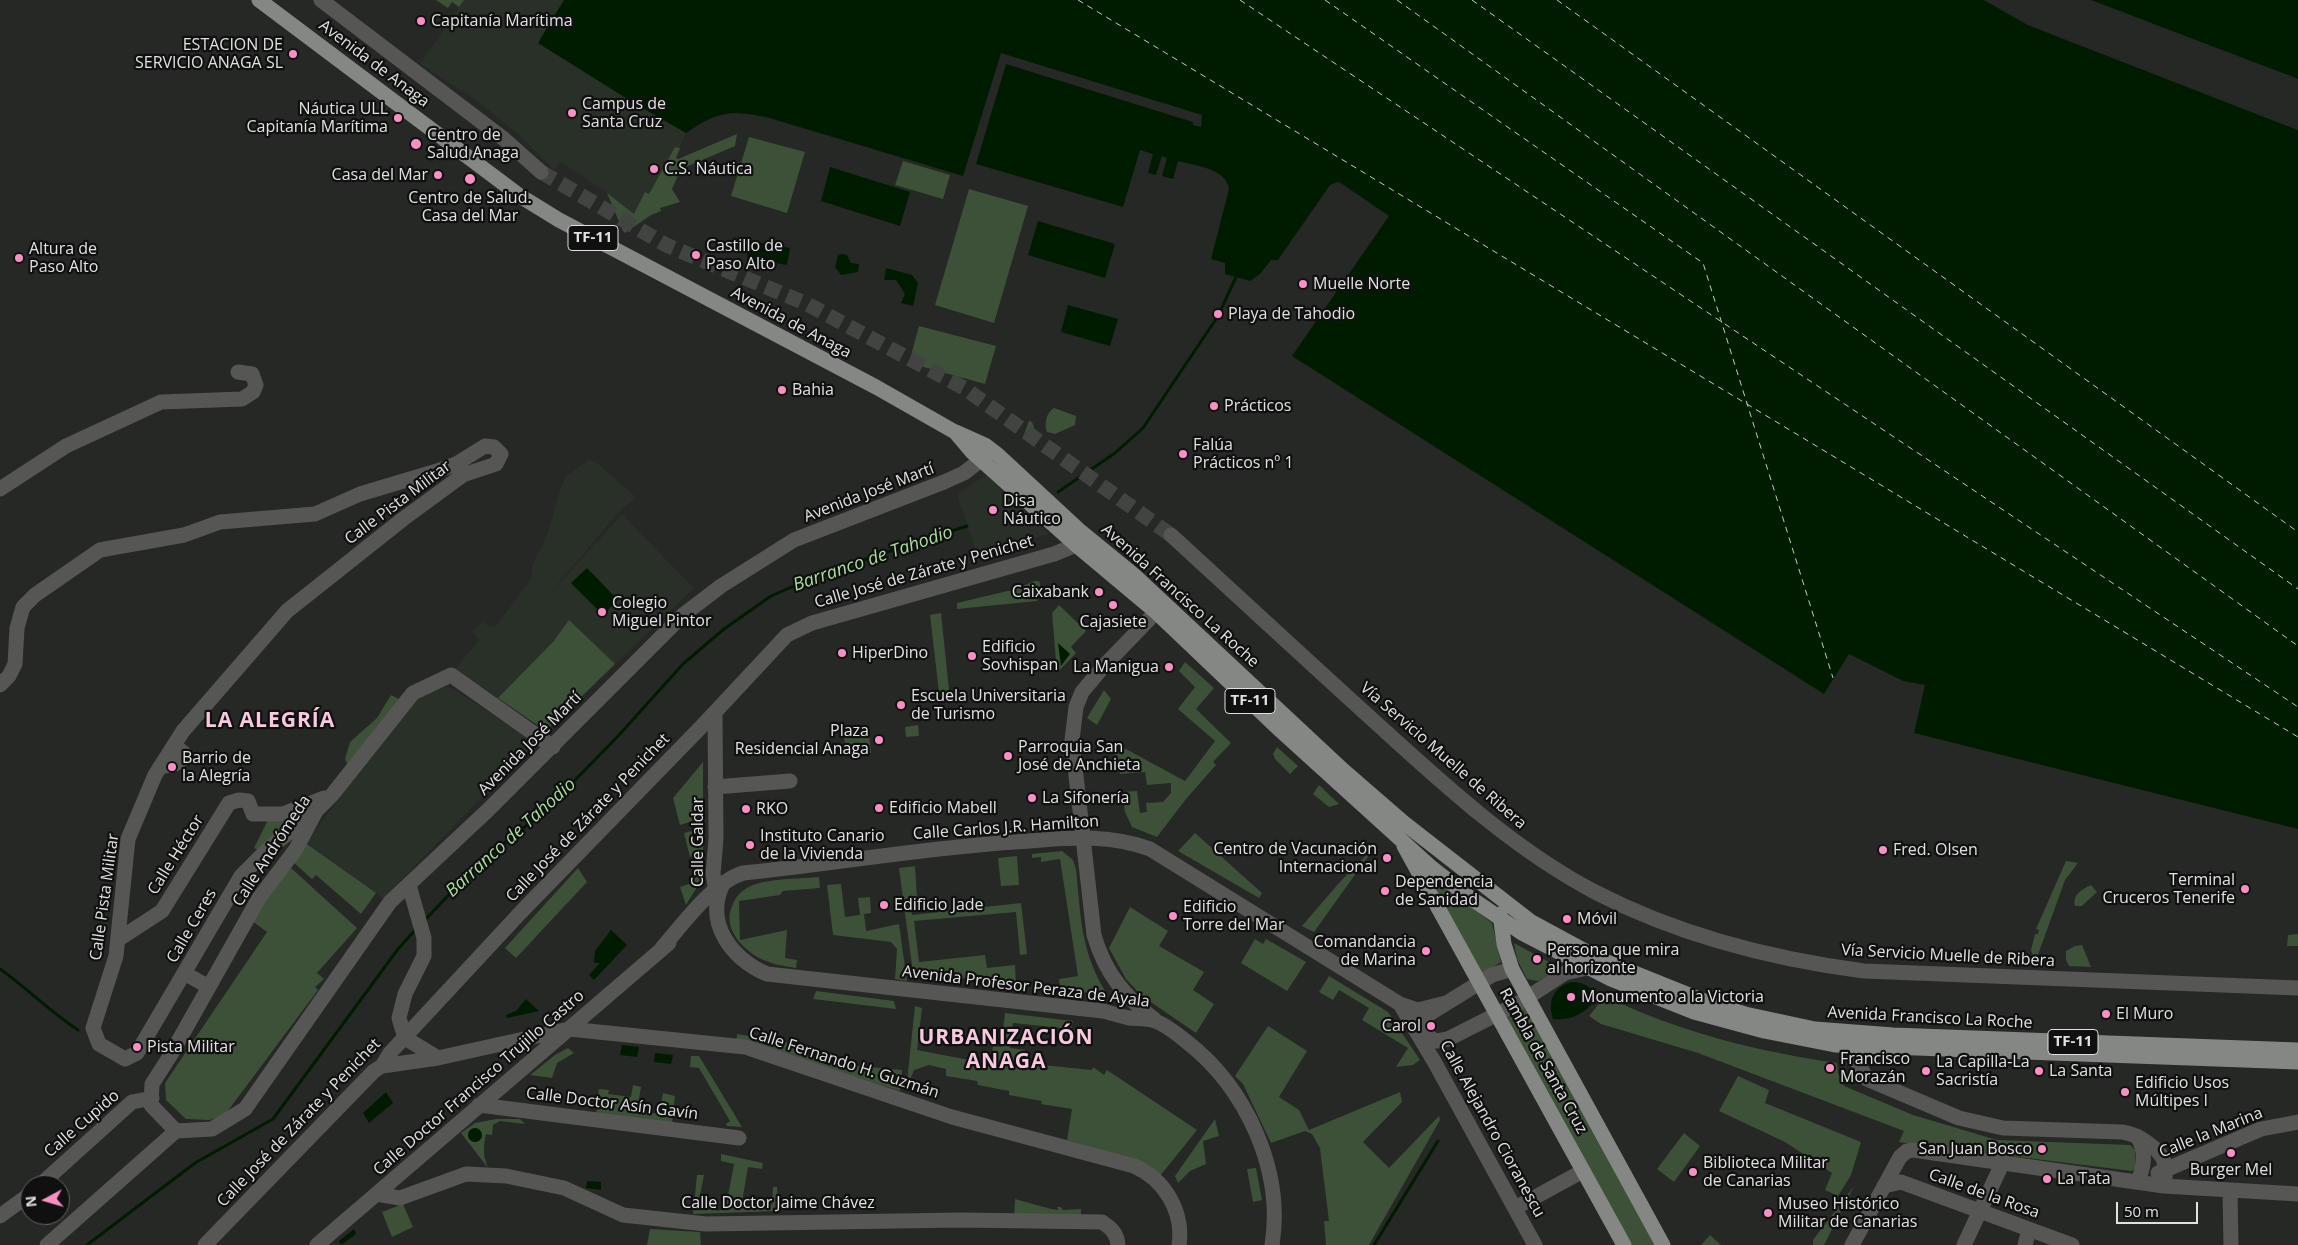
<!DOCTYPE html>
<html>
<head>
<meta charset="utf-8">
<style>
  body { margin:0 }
  #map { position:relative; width:2298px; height:1245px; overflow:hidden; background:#252824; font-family:"Open Sans",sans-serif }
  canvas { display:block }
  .north { position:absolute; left:20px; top:1175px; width:50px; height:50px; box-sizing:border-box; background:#0f100f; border:1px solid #636463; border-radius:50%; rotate:264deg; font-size:14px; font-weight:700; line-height:20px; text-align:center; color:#e0e2e0 }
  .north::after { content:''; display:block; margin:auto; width:18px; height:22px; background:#fb8fc4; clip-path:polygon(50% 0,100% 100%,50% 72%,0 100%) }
  .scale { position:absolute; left:2116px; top:1202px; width:82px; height:22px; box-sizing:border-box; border:2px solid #e0e2e0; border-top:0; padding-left:6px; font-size:15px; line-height:18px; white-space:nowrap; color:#e0e2e0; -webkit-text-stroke:4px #0f100f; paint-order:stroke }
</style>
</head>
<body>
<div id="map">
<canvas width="2298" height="1245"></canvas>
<div class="north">N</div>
<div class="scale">50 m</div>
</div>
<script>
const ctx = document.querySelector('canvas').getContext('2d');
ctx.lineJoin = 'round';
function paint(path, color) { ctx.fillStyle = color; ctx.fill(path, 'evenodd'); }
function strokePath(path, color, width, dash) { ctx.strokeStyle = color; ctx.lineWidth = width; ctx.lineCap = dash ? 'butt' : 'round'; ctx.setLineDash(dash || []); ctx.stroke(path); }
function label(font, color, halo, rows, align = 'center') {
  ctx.font = font + ' "Open Sans",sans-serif'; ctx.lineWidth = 4.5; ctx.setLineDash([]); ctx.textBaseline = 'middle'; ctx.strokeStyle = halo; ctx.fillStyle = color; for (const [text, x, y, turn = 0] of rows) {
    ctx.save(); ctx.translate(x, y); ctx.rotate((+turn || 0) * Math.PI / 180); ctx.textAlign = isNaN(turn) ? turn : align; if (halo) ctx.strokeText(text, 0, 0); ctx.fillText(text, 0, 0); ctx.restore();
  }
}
paint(new Path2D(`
  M464,0H564L538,43L634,103L686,133L651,215L632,214L610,195L561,162L554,170L518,134L477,101L420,64Z
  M588,460L596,462L636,497L620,511L544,600L622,514L694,588L546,731L455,669L479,640L472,632L483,621L490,628L497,625L531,579L532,566L547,536L561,486L566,476Z
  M989,473L1048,534L978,557L957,494Z
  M448,686L536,742L383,899L306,842L417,698Z`), '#293027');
paint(new Path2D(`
  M436,0H464L459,7L452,2L448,8Z
  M737,134L735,146L681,169L672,189L680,202L660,208L661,211L651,215L625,233L623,231L607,193L634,214L645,192L649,194L675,147L680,148L676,158L678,159Z
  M749,137L805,152L787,213L731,196Z
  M903,161L950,175L943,199L895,185Z
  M969,189L1028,206L994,323L935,305Z
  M919,326L996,346L985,384L909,363Z
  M1054,408L1076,416L1075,425L1055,434L1047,432C1044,425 1046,412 1054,408Z
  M1029,421L1032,422L1035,430L1030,440L1023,437Z
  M1035,581H1039C1042,588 1040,594 1037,601L957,609V603L1012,590Z
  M1059,605L1086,631L1071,647L1076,653L1057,673L1052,613Z
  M941,613L950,700L940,701L930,615Z
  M569,620L615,664L546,731L498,698L553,642Z
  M1185,662L1214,688L1196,709L1231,743L1213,762L1216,765L1186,799L1157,837L1132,827L1125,812L1122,792L1137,791L1140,813L1147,812L1146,803L1163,802L1171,793V783L1147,785L1145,772L1120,774L1118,755H1114V752L1107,753L1113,742L1185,781L1215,741L1178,709L1195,687L1179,671Z
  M1104,690L1111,699L1097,725L1087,718Z
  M391,695L401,700L348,766L345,759L350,742L377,718Z
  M918,725L919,736L906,737L905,727Z
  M869,734L871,753L847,756L844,737Z
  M1277,747L1298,766L1290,774L1275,759L1273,754Z
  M703,762V818L680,825L673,798Z
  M1319,785L1339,804L1329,807L1313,794Z
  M310,807L258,850L254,848L269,818Z
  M703,828V853L690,857L684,833Z
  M1195,833L1262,893L1259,898L1178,851Z
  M307,844L376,893L361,914L316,875L312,879L292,861Z
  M1377,844L1314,932L1302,926L1339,883Z
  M1062,851L1073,860L1076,869C1081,916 1080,949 1105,991L1104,995L1060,989L1059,979L1078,976L1060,859L1041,862V857L1032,858V854Z
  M1017,856L1019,885L1001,886L998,858Z
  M2066,861L2078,863L2065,880L2035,963L2031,950L2035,934H2038L2039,930L2036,929Z
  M702,863V879L686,905L680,887L692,883L691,879L697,877L693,866Z
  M915,866L917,897L911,898L912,915L1021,903L1027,954L1020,955L1016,912L914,921L919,962L985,955L987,968L1015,965L1016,984L913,973L899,868Z
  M291,868L357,928L317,973L324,979L315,987L318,990L224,1116L209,1120L186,1119L166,1100L165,1083L267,932L252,921L263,899Z
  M578,868L587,882L516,958L505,948Z
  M819,877L820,888L783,891L780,895L739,901L740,940L787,930L785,958L797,960L796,968C786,966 775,965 766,961C747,954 723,931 731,909C734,900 738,893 747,888C763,878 799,879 819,877Z
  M1439,882L1492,923L1501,962L1482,974L1446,911L1437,890Z
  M841,884L845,917L860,915L858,898L870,897L871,913L864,914L866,931L899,924L907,981L895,979L897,949L891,942L833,935L827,885Z
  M2091,885L2097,892L2082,906H2075C2072,895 2082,889 2091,885Z
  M1130,907L1168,931L1159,946L1204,972L1193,990L1214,1004L1196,1033L1142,996L1126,979L1109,948Z
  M2298,934V946H2287L2288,935Z
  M1255,939L1263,944L1266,939L1306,962L1287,991L1241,963Z
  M1514,943L1560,968L1538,981L1527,979L1517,959Z
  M2082,945L2091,967L2069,966L2066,960V951L2075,946Z
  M1329,976L1388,1012L1420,1060L1413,1065L1396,1067L1408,1048L1362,1020L1369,1008L1339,990L1333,1000L1319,992Z
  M816,991L894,1001L896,1009L813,999Z
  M1605,996C1678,1032 1756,1051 1837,1063L1838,1073L1844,1086L1913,1115L1997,1140L2130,1145L2135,1150L2136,1167L2132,1171L1899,1142L1904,1131L1698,1053L1601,1024L1589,1016Z
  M915,1006L922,1008L917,1050L990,1064L993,1046L1001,1047L1005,1013L1073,1021L1071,1029L1013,1023L1010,1048L1025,1050L1023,1063L1092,1070L1093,1067L1104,1075L1107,1070L1197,1130L1160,1176L1119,1155L1067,1140L1072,1109L1041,1104L1042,1101L1009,1095V1091L978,1085L977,1081L946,1076V1069L929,1065L914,1070L906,1091Z
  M1525,1008L1657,1245H1630L1507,1018Z
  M1268,1026L1307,1051L1279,1097L1299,1110L1309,1130L1400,1092L1402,1102L1363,1142L1389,1168L1439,1116L1440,1120L1369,1245H1326L1324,1221H1329L1321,1157L1320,1148L1312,1134L1305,1131L1271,1143L1243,1084L1235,1076Z
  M737,1034L808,1046V1056L837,1064L902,1070L900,1091L791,1056L736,1044Z
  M568,1048L574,1053L557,1063L552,1078L530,1075L555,1055Z
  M691,1056H699L742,1127L727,1126L726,1124L730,1121L699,1068L690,1067Z
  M1738,1076L1769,1090L1765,1103L1861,1142L1851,1175L1838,1196L1825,1190L1832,1173L1785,1142L1719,1111Z
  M633,1085L641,1087L637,1110L659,1114L663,1093L675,1096L672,1124L596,1114L599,1089L609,1090L608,1094L631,1097Z
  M496,1119H520L525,1124L500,1121L493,1125L492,1135L486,1134C483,1147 483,1156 488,1168L461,1133L475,1123Z
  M1215,1119L1219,1136L1203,1141L1206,1164L1190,1171L1178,1183L1175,1176Z
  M1684,1133L1700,1146L1674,1182L1657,1169Z
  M721,1154L763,1163L762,1169L748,1167L741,1208L772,1204L773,1187H777L778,1211L693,1214L697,1175H704L700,1195L705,1196L704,1204L717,1207L716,1211L722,1210L723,1205L726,1206L734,1164L721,1161Z
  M1256,1168L1262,1200L1253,1202L1247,1169Z
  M1854,1186L1824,1245H1813V1240Z
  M1015,1199L1051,1209L1058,1210L1057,1207H1061L1063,1210L1081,1209V1215L1014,1217Z
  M403,1204L413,1227L392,1237L382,1212Z
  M650,1229L700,1232L701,1245H647Z
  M1710,1235L1721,1245H1701Z`), '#3c5137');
paint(new Path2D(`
  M564,0H1984L2028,25L2298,130V829L1914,733L1925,685L1903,681L1849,654L1824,694L1292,356L1389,216L1342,184L1338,182L1330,185L1278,260H1271L1260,274L1250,281L1225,274V263L1211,259L1229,189C1226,168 1196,166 1178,161L1173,179L1162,176L1167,158L1162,156L1156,175L1148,173L1153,154L1140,150L1123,207L976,164L1006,64L1193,122V125L1201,127L1202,115L1001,53L963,176L766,117C729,110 718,111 686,133L634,103L538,43Z
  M2091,0H2298V79Z
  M830,167L910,192L900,226L821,201Z
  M1038,221L1115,244L1105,278L1028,255Z
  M750,241L790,248L787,265L747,258Z
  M841,254L847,255L851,263L859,264L858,272L841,275L835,267L838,255Z
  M886,268L912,275L918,283L913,306L901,303L905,294L896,280H884Z
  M1068,305L1118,319L1110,346L1061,332Z
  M587,568L618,600L603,615L571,583Z
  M1058,643L1070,654L1061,666Z
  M611,930L627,945L594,980L589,975L600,963H594L595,951Z
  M1571,982C1585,982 1592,987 1597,999C1585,1013 1572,1021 1553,1019C1547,1001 1554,987 1571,982Z
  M526,999L539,1011L507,1018L506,1015L516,1011Z
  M622,1045L639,1047L637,1057L620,1055Z
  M655,1053L673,1055L671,1064L654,1062Z
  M386,1092L393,1103L369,1123L363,1113Z
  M468 1135a7 7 0 1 1 14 0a7 7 0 1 1-14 0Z
  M587,1181L601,1182V1190L586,1188Z
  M354,1229L356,1234L341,1245L339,1241Z`), '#001c00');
paint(new Path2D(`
  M1984,0H1989L2029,23L2298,128V130L2028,25Z
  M2089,0L2298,79V81L2090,2Z`), '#252824');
strokePath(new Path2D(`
  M1058,492L1115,453L1143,428L1218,316L1236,277
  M425,920L476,866L546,810L619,735L683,664L724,629L771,596L826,572L967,526
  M0,969C27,988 50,1012 78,1030
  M87,1245L195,1163L273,1119L398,949L417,928
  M1374,1245L1438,1141`), '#001c00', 3);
strokePath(new Path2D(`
  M1078,0L2298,737
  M1240,0L2298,707
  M1325,0L1703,263L1833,678
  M1397,0L2298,646
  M1472,0L2298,589
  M1557,0L2298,532`), '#a9dd9d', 1, [6, 5]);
strokePath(new Path2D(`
  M541,172L666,245L807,304L964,388L1171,535`), '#414440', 15, [15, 8]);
strokePath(new Path2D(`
  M321,0L504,139L541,172
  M0,489L66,446L161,402L242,399L253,392L256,385L252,374L238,372
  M1171,535C1242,600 1313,666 1385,731C1450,790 1517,851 1595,892C1678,935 1772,959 1864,971L2298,988
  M0,685L9,676L15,664L17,628L23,607L35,595L100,550L184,535L220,522L315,514L360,494L437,471L456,464L485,446L494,447L501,454L496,464L463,475L403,519L287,611L183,731L155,775L128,839L116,956L93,1028L99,1044L125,1059L137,1053L241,876L268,849L316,811
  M715,713L716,839L713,874L717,898
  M160,767L175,764L185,757L184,753L174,745
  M715,787L790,781
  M409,885L424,938V956L405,994L399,1018L405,1038L438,1058
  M722,886C705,924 732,959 767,974L1103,1011C1111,1013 1120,1016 1129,1018C1137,1019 1147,1018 1155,1021C1167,1025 1178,1035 1187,1042C1246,1088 1284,1170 1272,1245
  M119,939L162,911L229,803L239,800L248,801L253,814H283L324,798
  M662,948C683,924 712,883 743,873C833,864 923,848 1014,842C1062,839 1104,832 1150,849L1400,1004L1418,1010L1446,1003
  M1512,969L1492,975L1424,1017C1421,1028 1425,1037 1437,1041L1448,1039L1519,1003L1565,973L1587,968
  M184,973L209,987
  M1400,1004L1435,1063L1535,1245
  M1155,1020C1124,996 1105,973 1094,935L1072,740L1076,707L1082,692L1103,667L1156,612
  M1849,1035L1855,1058L1867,1079L1959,1118L2003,1128L2122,1132C2138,1134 2162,1149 2165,1165C2166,1172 2165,1180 2164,1186
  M382,1066L438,1058L569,1029L745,1047L952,1117L1134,1166C1164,1179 1184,1211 1179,1245
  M479,1105L739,1138
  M176,1131L212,1129L245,1109L390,902L488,810L683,615L721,586L794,540L944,482L964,473L982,459
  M176,1131L151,1105L152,1084L170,1056L259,898L296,849L316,811L332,795L413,693L451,675L553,747
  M2137,1136C2146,1151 2145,1164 2138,1181
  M2158,1173L2261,1129L2298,1122
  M40,1185L132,1102L152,1098
  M1884,1186L1901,1182L2072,1245
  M2230,1191L2231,1245
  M376,1194L400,1198L466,1174L506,1176L564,1188L623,1215L706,1224L961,1220L1102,1222C1111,1228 1117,1233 1118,1245
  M1515,1208L1583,1171
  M0,1216L30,1194
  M47,1245L176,1131
  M205,1245L374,1071L382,1066L390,1053L521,912L703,725L787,635L812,623L1054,554L1076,545
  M317,1245L669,943
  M1852,1245L1900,1157L1907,1151L1913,1150L2164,1186L2298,1194
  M1964,1245L2003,1162
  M2025,1245L2029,1230`), '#565755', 15);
strokePath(new Path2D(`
  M259,0L520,196L559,220L876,387L955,432L972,452L1076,545L1156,612L1281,731L1432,868L1469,897L1522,933L1611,979L1694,1012L1764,1031L1835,1045L2298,1062
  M956,432L985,445L998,455L1079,530L1134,575L1344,771L1404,823L1530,921L1602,960L1709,1003L1745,1014L1815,1029L1893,1035L2298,1050
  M1404,846L1624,1245
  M1500,914L1504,944L1512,969L1663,1245`), '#848783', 15);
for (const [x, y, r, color] of [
  [421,21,5,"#fb8fc4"],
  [293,54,5,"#fb8fc4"],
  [572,113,5,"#fb8fc4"],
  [398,118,5,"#fb8fc4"],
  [416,144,6,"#fb8fc4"],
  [654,169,5,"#fb8fc4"],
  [438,175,5,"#fb8fc4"],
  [470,179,6,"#fb8fc4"],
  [696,255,5,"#fb8fc4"],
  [19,258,5,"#fb8fc4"],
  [1303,284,5,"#fb8fc4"],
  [1218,314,5,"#fb8fc4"],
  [782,390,5,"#fb8fc4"],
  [1214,406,5,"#fb8fc4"],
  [1183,454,5,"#fb8fc4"],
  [993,510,5,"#fb8fc4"],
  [1099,592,5,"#fb8fc4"],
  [1113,605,5,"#fb8fc4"],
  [602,612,5,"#fb8fc4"],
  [842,653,5,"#fb8fc4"],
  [972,656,5,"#fb8fc4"],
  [1169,667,5,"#fb8fc4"],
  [901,705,5,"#fb8fc4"],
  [879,740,5,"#fb8fc4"],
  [1008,756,5,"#fb8fc4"],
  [172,767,5,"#fb8fc4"],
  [1032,798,5,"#fb8fc4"],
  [879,808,5,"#fb8fc4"],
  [746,809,5,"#fb8fc4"],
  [750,845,5,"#fb8fc4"],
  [1883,850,5,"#fb8fc4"],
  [1387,858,5,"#fb8fc4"],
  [2245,889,5,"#fb8fc4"],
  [1385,891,5,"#fb8fc4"],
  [884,905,5,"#fb8fc4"],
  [1173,916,5,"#fb8fc4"],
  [1567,919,5,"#fb8fc4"],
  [1426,951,5,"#fb8fc4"],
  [1537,959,5,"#fb8fc4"],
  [1571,997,5,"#fb8fc4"],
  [2106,1014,5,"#fb8fc4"],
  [1431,1026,5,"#fb8fc4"],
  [137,1047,5,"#fb8fc4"],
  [1830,1068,5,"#fb8fc4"],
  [1926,1071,5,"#fb8fc4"],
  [2039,1071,5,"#fb8fc4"],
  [2125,1092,5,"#fb8fc4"],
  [2042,1149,5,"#fb8fc4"],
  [2231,1153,5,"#fb8fc4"],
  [1693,1172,5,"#fb8fc4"],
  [2047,1179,5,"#fb8fc4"],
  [1768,1213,5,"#fb8fc4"]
]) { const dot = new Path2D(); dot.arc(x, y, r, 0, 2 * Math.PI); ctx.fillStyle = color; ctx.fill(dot); strokePath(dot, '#0f100f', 2); }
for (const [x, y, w] of [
  [593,238,50],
  [1250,701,50],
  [2073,1042,50]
]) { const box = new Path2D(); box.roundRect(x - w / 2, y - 12.5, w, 25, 4); ctx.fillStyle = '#0f100f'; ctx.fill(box); strokePath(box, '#e0e2e0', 1); }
label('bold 15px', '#e0e2e0', null, [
  ["TF-11",593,238],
  ["TF-11",1250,701],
  ["TF-11",2073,1042]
]);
label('16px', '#e0e2e0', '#0f100f', [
  ["Capitanía Marítima",431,21],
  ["ESTACION DE",283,45,"right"],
  ["SERVICIO ANAGA SL",283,63,"right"],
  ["Campus de",582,104],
  ["Santa Cruz",582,122],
  ["Náutica ULL",388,109,"right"],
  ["Capitanía Marítima",388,127,"right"],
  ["Centro de",427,135],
  ["Salud Anaga",427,153],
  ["C.S. Náutica",664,169],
  ["Casa del Mar",428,175,"right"],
  ["Centro de Salud.",470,198,"center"],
  ["Casa del Mar",470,216,"center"],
  ["Castillo de",706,246],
  ["Paso Alto",706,264],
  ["Altura de",29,249],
  ["Paso Alto",29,267],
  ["Muelle Norte",1313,284],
  ["Playa de Tahodio",1228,314],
  ["Bahia",792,390],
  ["Prácticos",1224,406],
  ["Falúa",1193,445],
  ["Prácticos nº 1",1193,463],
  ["Disa",1003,501],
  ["Náutico",1003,519],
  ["Caixabank",1089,592,"right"],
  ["Colegio",612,603],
  ["Miguel Pintor",612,621],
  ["Cajasiete",1113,622,"center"],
  ["Edificio",982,647],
  ["Sovhispan",982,665],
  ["HiperDino",852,653],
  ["La Manigua",1159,667,"right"],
  ["Escuela Universitaria",911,696],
  ["de Turismo",911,714],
  ["Plaza",869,731,"right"],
  ["Residencial Anaga",869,749,"right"],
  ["Parroquia San",1018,747],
  ["José de Anchieta",1018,765],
  ["Barrio de",182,758],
  ["la Alegría",182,776],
  ["La Sifonería",1042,798],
  ["Edificio Mabell",889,808],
  ["RKO",756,809],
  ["Instituto Canario",760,836],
  ["de la Vivienda",760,854],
  ["Centro de Vacunación",1377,849,"right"],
  ["Internacional",1377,867,"right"],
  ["Fred. Olsen",1893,850],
  ["Terminal",2235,880,"right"],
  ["Cruceros Tenerife",2235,898,"right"],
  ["Dependencia",1395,882],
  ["de Sanidad",1395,900],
  ["Edificio Jade",894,905],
  ["Edificio",1183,907],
  ["Torre del Mar",1183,925],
  ["Móvil",1577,919],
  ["Comandancia",1416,942,"right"],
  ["de Marina",1416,960,"right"],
  ["Persona que mira",1547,950],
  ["al horizonte",1547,968],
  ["Monumento a la Victoria",1581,997],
  ["El Muro",2116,1014],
  ["Carol",1421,1026,"right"],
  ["Pista Militar",147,1047],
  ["Francisco",1840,1059],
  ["Morazán",1840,1077],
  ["La Capilla-La",1936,1062],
  ["Sacristía",1936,1080],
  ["La Santa",2049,1071],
  ["Edificio Usos",2135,1083],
  ["Múltipes I",2135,1101],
  ["San Juan Bosco",2032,1149,"right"],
  ["Biblioteca Militar",1703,1163],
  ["de Canarias",1703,1181],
  ["Burger Mel",2231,1170,"center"],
  ["La Tata",2057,1179],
  ["Museo Histórico",1778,1204],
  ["Militar de Canarias",1778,1222]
], 'left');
label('16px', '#e0e2e0', '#0f100f', [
  ["Avenida de Anaga",374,64,37],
  ["Avenida de Anaga",791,323,28],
  ["Avenida José Martí",869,493,-21],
  ["Calle Pista Militar",398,503,-37],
  ["Calle José de Zárate y Penichet",924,572,-16],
  ["Avenida Francisco La Roche",1180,596,42],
  ["Avenida José Martí",530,744,-45],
  ["Vía Servicio Muelle de Ribera",1443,756,41],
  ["Calle José de Zárate y Penichet",588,818,-46],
  ["Calle Carlos J.R. Hamilton",1006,828,-4],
  ["Calle Galdar",698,842,-90],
  ["Calle Andrómeda",272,851,-57],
  ["Calle Héctor",176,855,-58],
  ["Calle Pista Militar",105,897,-82],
  ["Calle Ceres",192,926,-60],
  ["Vía Servicio Muelle de Ribera",1948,956,3],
  ["Avenida Profesor Peraza de Ayala",1026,987,7],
  ["Avenida Francisco La Roche",1930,1018,3],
  ["Rambla de Santa Cruz",1543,1061,61],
  ["Calle Fernando H. Guzmán",844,1063,18],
  ["Calle Doctor Francisco Trujillo Castro",479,1083,-41],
  ["Calle Doctor Asín Gavín",612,1104,7],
  ["Calle José de Zárate y Penichet",299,1123,-46],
  ["Calle Cupido",82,1124,-41],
  ["Calle Alejandro Cioranescu",1492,1129,61],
  ["Calle la Marina",2211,1133,-22],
  ["Calle de la Rosa",1984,1194,20],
  ["Calle Doctor Jaime Chávez",778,1203]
]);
label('italic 18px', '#a9dd9d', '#0f100f', [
  ["Barranco de Tahodio",873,559,-19],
  ["Barranco de Tahodio",511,838,-42]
]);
ctx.letterSpacing = '1px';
label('bold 21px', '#f8c9de', '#0f100f', [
  ["LA ALEGRÍA",270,721],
  ["URBANIZACIÓN",1006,1038],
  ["ANAGA",1006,1062]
]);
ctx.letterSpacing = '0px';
</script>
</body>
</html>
